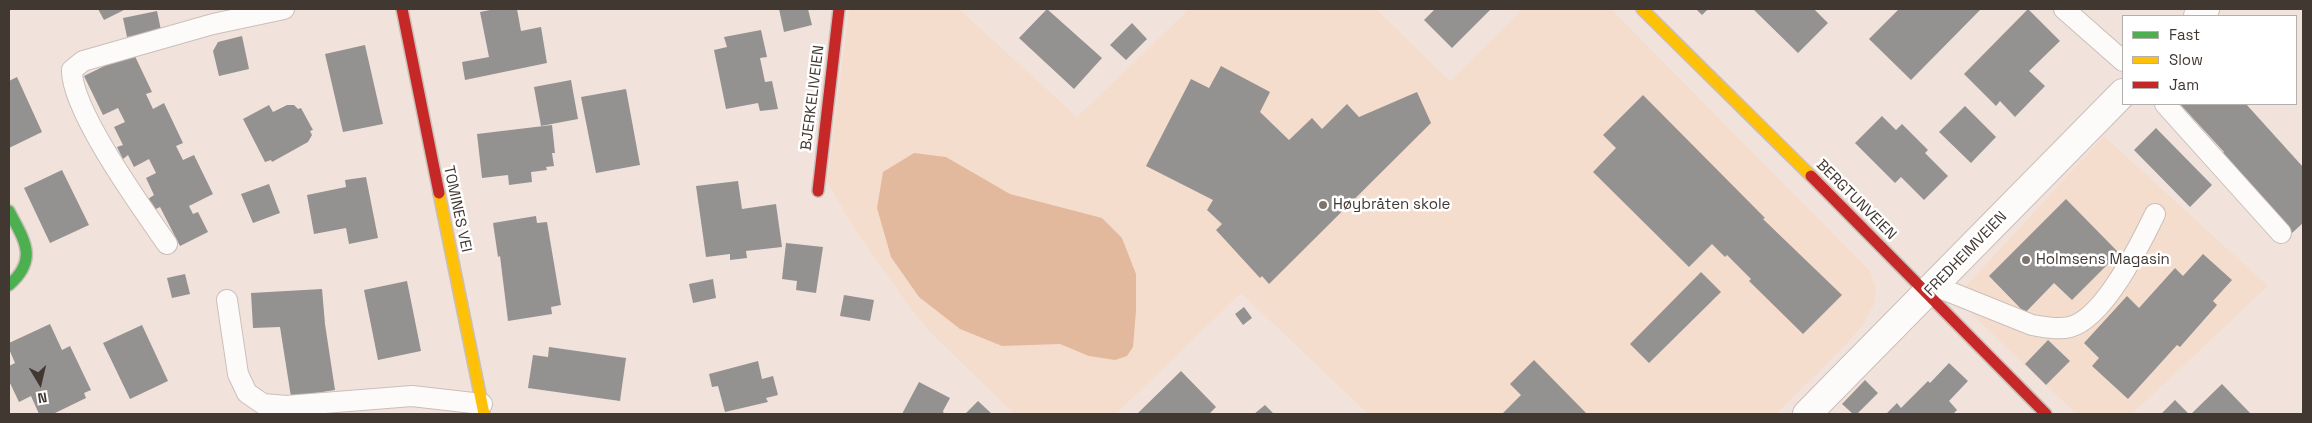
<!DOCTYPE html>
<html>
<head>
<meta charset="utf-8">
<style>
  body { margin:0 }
  #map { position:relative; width:2312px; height:423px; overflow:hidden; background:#f1e3db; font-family:"Space Grotesk",sans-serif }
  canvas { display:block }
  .frame { position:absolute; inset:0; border:10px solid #423832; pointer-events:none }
  .legend { position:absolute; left:2122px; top:15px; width:175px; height:90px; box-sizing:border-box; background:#fff; border:1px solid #b3afad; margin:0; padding:6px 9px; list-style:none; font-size:15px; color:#423832 }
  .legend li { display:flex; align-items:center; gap:10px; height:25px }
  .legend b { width:25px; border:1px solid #b3afad }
  .north { position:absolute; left:15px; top:358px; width:50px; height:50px; -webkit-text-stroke:4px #fff; paint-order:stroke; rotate:171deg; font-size:14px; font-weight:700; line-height:20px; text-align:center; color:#423832 }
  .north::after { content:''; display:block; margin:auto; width:18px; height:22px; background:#423832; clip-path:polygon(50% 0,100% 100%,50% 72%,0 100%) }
</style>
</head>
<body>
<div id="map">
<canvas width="2312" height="423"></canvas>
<div class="frame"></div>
<ul class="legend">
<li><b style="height:6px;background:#4caf50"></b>Fast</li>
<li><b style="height:6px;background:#ffc107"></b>Slow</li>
<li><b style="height:6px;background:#c62828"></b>Jam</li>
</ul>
<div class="north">N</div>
</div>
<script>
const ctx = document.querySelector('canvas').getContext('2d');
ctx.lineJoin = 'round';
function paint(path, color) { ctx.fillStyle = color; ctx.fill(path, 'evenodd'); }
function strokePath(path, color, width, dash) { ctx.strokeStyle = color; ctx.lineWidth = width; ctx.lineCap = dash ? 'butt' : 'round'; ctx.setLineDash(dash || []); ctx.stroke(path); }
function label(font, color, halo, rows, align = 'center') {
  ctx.font = font + ' "Space Grotesk",sans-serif'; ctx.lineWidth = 5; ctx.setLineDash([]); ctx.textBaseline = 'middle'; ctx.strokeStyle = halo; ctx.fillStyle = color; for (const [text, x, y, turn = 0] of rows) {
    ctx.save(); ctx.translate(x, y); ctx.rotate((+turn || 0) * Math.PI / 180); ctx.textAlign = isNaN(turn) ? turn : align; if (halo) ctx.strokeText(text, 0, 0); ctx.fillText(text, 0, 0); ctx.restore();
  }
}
paint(new Path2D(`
  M849,9H959L1077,117L1189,9H1376L1450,81L1523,9H1611L1870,271L1876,289L1874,304L1863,325L1851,339L1776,414H1368L1241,293L1116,414H1014L928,330L908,305L854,228L827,182Z
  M2104,136L2268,286L2132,414H2076L1955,298Z`), '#f5ddce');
paint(new Path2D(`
  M914,153L946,157L1010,194L1102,218L1122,238L1136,274V311L1133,347L1127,356L1115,360L1089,356L1060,344L1002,346L960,329L919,297L891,257L877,208L883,172Z`), '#e3b99d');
paint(new Path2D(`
  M98,9H126L104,20Z
  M495,9H517L521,31L541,27L547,63L465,80L462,62L489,57L480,12Z
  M779,9H808L812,25L784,32Z
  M1047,9L1102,58L1074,89L1019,38Z
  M1435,9H1491L1452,48L1424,20Z
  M1696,9H1708L1702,15Z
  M1753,9H1814L1828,23L1798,53Z
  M1899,9H1981L1911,80L1869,39Z
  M2028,9L2060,41L2029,71L2045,86L2015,117L2000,101L1996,106L1964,74Z
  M157,11L161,30L127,37L123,18Z
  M1132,23L1147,39L1126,60L1110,45Z
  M761,30L767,57L760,58L765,82L772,81L778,109L760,111L758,103L726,109L714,50L727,47L724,37Z
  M242,36L249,69L219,76L213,51L218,42Z
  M365,45L383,124L343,132L325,54Z
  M133,52L152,92L146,94L153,109L164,103L183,143L176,146L183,160L194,155L213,194L189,206L193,214L198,212L208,232L180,246L160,207L154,210L148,199L154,195L146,178L156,173L149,159L134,167L128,155L123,159L117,147L123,145L114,127L125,122L118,108L103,115L84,76Z
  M1221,66L1270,92L1260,112L1289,140L1312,118L1322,129L1347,104L1359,117L1417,92L1431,123L1269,284L1262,276L1260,278L1216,230L1222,224L1207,210L1213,200L1146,166L1191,79L1209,88Z
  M17,77L42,132L9,148V81Z
  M571,80L578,119L541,126L534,87Z
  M626,89L640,165L596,173L581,97Z
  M1643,95L1765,218L1763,219L1842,295L1803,334L1749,281L1751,279L1727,255L1725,257L1712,244L1689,267L1593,172L1616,148L1603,135Z
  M2180,104H2246L2303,167V223L2292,233L2221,155L2224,152Z
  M269,105L273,112L287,105H294L298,109L301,108L313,130L310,131L312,135L308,142L272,162L271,160L265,162L243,119Z
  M1965,106L1996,137L1971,163L1939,132Z
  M1882,116L1896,130L1902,124L1928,150L1925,153L1948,176L1924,200L1901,177L1895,183L1855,143Z
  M552,125L555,153H552L554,166L546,167L547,170L531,172L532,182L509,185L508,175L482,178L477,134Z
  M2156,128L2212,185L2190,207L2134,150Z
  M62,170L89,225L50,243L24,188Z
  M366,177L378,238L349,244L346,228L314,234L307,195L346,187L345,180Z
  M738,181L742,209L776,204L782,247L746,251L747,258L730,260V254L706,257L696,186Z
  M269,184L280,213L253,223L241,194Z
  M2066,199L2119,253L2072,300L2054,283L2025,313L1989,276Z
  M536,216L537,223L547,222L561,305L551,307L552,314L508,321L500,256L498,257L493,223Z
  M786,243L823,247L816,293L796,290L797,281L782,279Z
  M2203,254L2232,280L2213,301L2217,305L2180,347L2177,345L2128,399L2092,366L2099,358L2084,343L2127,296L2139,308L2175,268L2183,276Z
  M1701,272L1721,292L1649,363L1630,344Z
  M185,274L190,294L172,298L167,278Z
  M713,279L716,298L693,303L689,284Z
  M407,281L421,351L378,360L364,290Z
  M322,289L325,324L335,390L291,397L280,327L253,328L251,293Z
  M844,295L874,300L870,321L840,316Z
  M1244,307L1252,318L1243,325L1235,314Z
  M50,324L62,350L70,346L91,390L84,393L86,398L53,414H39L31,396L19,402L9,381V366L15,363L9,349V343Z
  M142,325L168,381L130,399L103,343Z
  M2048,340L2070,361L2046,385L2025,364Z
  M549,347L626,358L620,401L528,388L533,355L548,357Z
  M1534,360L1587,414H1502L1521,395L1510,384Z
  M758,361L762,379L773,376L778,395L766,398L768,402L725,412L718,386L712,387L709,374Z
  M1949,363L1968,381L1949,401L1957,410L1953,414H1886L1897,403L1901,408L1928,381L1930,383Z
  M1181,371L1216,407L1209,414H1137Z
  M1865,380L1878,393L1857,414H1853L1842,404Z
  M919,382L950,398L943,411L944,414H902Z
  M2222,384L2251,414H2191Z
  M2175,400L2189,414H2161Z
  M978,401L992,414H965Z
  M1265,405L1274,414H1254Z`), '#949191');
const lane = new Path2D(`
  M2064,9L2123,61
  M2165,104L2281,233
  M167,244C142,208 71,110 72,70L83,61L213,24L284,9
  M1935,286L2032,325C2044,327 2058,330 2070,327C2104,318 2141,243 2155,214
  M227,300L238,374L247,393L263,404L286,406L412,396L482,404`);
const street = new Path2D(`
  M2198,16L2205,9
  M1807,414L2123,93`);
const fast = new Path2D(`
  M9,211C24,240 39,259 9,285`);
const slow = new Path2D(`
  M1642,9L1811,176
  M439,193L484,414`);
const jam = new Path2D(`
  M402,9L439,193
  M1811,176L2046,414
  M818,191L839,9`);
strokePath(lane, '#cabfb9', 22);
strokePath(street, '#cabfb9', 30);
strokePath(fast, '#cabfb9', 14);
strokePath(slow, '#cabfb9', 14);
strokePath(jam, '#cabfb9', 14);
strokePath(lane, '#fdfbfa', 20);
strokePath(street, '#fdfbfa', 28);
strokePath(fast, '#4caf50', 11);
strokePath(slow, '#ffc107', 11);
strokePath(jam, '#c62828', 11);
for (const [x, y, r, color] of [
  [1323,205,5,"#7f746d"],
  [2026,260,5,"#7f746d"]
]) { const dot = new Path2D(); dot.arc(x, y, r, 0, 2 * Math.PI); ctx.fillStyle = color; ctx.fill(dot); strokePath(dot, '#fff', 2); }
label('15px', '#423832', '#fff', [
  ["BJERKELIVEIEN",813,98,-83],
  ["BERGTUNVEIEN",1856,200,45],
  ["TOMINES VEI",457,209,78],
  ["FREDHEIMVEIEN",1966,254,-46]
]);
label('15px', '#423832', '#fff', [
  ["Høybråten skole",1333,205],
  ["Holmsens Magasin",2036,260]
], 'left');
</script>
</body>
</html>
